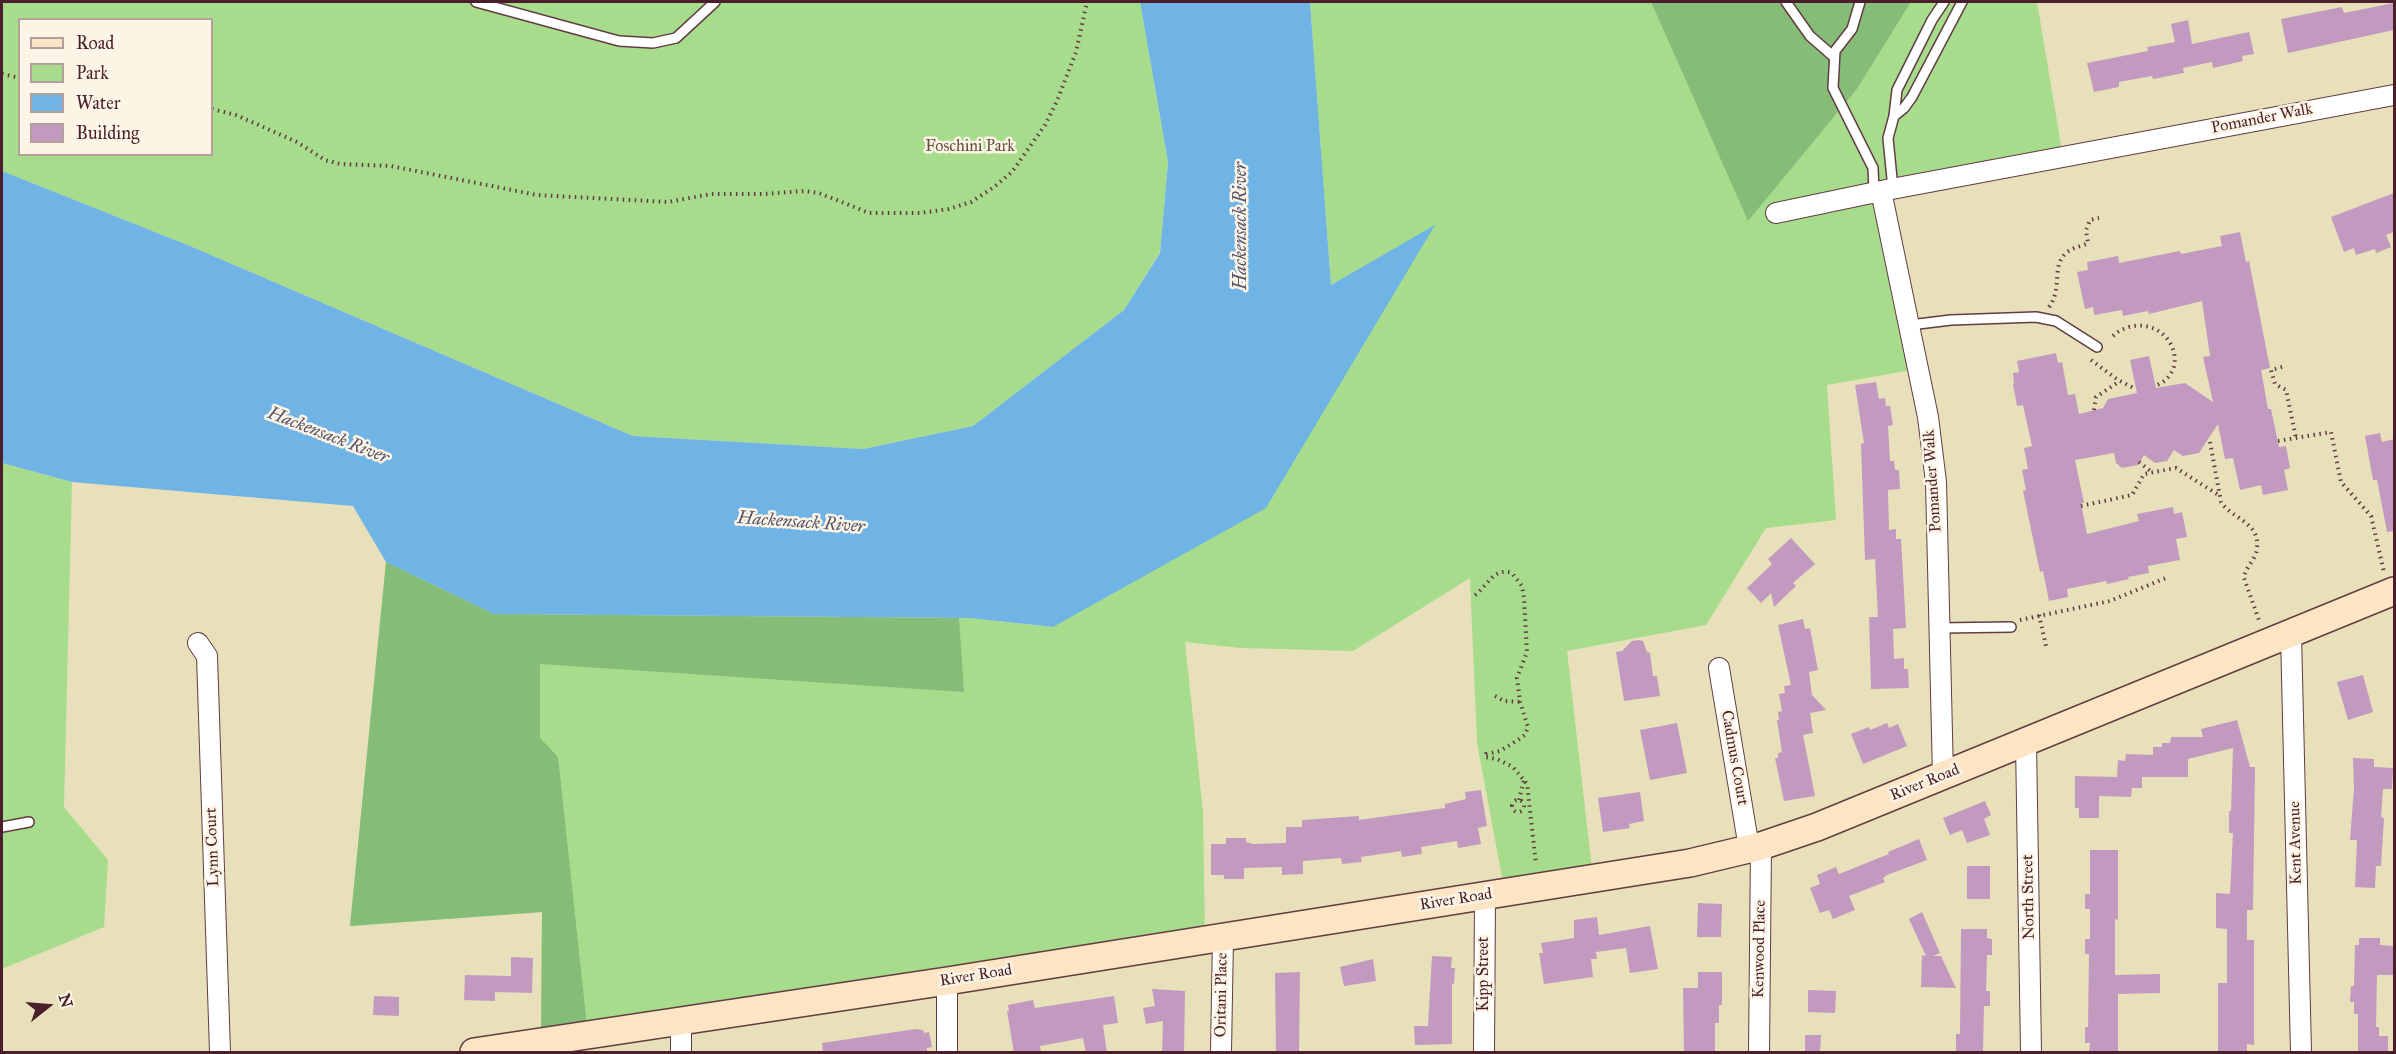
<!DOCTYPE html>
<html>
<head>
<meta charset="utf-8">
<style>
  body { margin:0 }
  #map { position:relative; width:2396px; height:1054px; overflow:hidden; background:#e7e0bb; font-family:"IM FELL Great Primer",serif }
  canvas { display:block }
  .frame { position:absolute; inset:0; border:3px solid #4a1f2b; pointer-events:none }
  .legend { position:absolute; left:18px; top:18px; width:195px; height:138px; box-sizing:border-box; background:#fcf5e5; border:2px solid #b59f9b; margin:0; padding:8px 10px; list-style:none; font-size:18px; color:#4a1f2b }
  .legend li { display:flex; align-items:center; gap:12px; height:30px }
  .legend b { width:30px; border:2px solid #b59f9b }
  .north { position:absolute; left:18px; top:976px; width:60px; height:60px; -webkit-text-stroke:4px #fcf5e5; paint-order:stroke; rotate:73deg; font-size:16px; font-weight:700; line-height:24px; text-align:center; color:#4a1f2b }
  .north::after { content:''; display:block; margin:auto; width:21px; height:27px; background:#4a1f2b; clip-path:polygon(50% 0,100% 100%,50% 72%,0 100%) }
</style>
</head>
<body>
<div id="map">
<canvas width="2396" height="1054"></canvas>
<div class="frame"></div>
<ul class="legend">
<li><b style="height:8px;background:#fce5c4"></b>Road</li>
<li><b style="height:16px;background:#a7dc8c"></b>Park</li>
<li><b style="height:16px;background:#70b4e6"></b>Water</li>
<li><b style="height:16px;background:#c29abf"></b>Building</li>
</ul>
<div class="north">N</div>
</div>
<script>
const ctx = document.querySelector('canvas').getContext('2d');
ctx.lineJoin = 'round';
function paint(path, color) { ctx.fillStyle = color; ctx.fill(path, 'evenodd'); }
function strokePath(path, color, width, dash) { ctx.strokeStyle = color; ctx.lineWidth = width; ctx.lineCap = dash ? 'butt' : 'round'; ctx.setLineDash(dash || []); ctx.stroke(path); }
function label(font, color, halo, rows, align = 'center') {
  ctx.font = font + ' "IM FELL Great Primer",serif'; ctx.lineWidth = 5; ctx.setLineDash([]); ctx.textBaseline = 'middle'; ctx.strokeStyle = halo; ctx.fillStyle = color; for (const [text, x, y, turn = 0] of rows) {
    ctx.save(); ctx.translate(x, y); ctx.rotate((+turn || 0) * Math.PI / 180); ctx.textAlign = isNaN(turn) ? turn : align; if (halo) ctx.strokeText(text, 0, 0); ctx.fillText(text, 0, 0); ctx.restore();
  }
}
paint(new Path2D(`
  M2,2H1140L1168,162L1160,252L1124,310L973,426L863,449L633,436L190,246L2,171ZM20,20H212V154H20Z
  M1310,2H1651L1748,220L1857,89L1911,2H2037L2063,157L1881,191L1918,369L1827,385L1836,520L1766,528L1706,625L1567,651L1593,878L1505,893L1477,743L1470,578L1353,651L1241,648L1185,642L1203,812L1205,940L541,1042L542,912L350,926L386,562L494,614L970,618L1053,627L1434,227L1331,285Z
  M2,463L72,482L64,807L108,860L104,927L2,969Z`), '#a7dc8c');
paint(new Path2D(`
  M1651,2H1911L1857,89L1748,221Z
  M386,562L494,614L959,618L964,692L540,664V738L558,757L588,1035L541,1042L542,912L350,926Z`), '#85bc78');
paint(new Path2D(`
  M1140,2H1310L1331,285L1435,225L1266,508L1053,627L970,618L494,614L386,562L353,506L72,482L2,463V171L190,246L633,436L863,449L973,426L1124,310L1160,253L1168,162Z`), '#70b4e6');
paint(new Path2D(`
  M2394,3V30L2288,53L2281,19L2342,7L2344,13Z
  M2188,20L2192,44L2249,32L2254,54L2242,56L2243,61L2213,68L2212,62L2183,68L2184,73L2153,79L2152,76L2119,82V87L2094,92L2087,63L2148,51L2147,47L2175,42L2171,24Z
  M2394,193V232L2386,235L2391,247L2376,253L2375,249L2356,255L2354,248L2344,252L2331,217Z
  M2240,232L2246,262L2249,261L2270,368L2261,370L2268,409H2271L2279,447L2286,446L2290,468L2284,470L2288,490L2263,495L2261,485L2240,490L2233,458L2225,459L2218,424L2199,453L2183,456L2174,450L2167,461L2155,463L2144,455L2138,465L2122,468L2116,463L2114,453L2075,460L2084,503H2081L2087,534L2139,521L2137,514L2173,507L2174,514L2182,512L2187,537L2176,539L2180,560L2148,566L2149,573L2128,577L2129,579L2107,584L2106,581L2067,589L2068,597L2049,601L2043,571L2040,572L2023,491L2026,490L2022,470L2028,469L2024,448L2032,446L2023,405L2017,406L2013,384L2014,383L2013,373L2019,372L2017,361L2056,353L2058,363L2062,362L2068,395L2075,394L2079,414L2103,408L2108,399L2137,393L2130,360L2149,356L2156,388L2185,383L2213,402L2203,357L2210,356L2202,301L2149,314L2148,311L2123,316L2122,310L2094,315L2093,307L2085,309L2077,272L2088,270L2087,262L2118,256L2119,263L2180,251L2181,254L2222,246L2220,236Z
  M1876,382L1879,399L1885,398L1886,406H1890L1893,425L1888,426L1890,461H1894L1895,470H1899L1900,489L1888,490L1889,530L1896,529V539H1901L1906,628L1893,629L1894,659L1904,658V669H1908L1909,688L1871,689L1869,617H1878L1875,559L1865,560L1861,444L1864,443L1855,385Z
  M2380,433L2382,442L2394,439V531L2387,532L2377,480H2373L2365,436Z
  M1791,538L1815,564L1793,583L1796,586L1774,607L1771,593L1761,603L1747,588L1772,564L1768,559Z
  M1803,619L1805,629L1810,628L1818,670L1809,672L1812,695L1826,710L1810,713L1813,733L1803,735L1815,796L1784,801L1775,758H1778V753L1782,752L1777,720H1779L1778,712L1782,711L1779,694L1785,693L1784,686L1791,685L1778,625Z
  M1638,640L1643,641L1647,652L1650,653L1653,676H1657L1660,696L1624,701L1616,652L1622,651L1632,641Z
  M2363,675L2373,712L2348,720L2337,682Z
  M2237,720L2250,767H2255L2253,910H2247V940H2254V1045L2247,1044V1053H2218V983H2227V929L2216,928V893L2230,894L2233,833H2229V811H2231L2233,748L2188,759V777H2142V788H2132L2131,797L2099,796V818H2079V808H2075V776L2117,777L2118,760L2125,761L2126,754L2153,755V747H2162V743H2170L2171,737H2203L2201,729Z
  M1677,723L1687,773L1650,780L1640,730Z
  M1887,723L1889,728L1898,724L1907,746L1863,764L1851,734L1869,727L1870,730Z
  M2353,758L2374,759V767L2393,768L2392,789H2383L2381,817L2384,818L2381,866H2376L2375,888L2355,887L2357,840H2350L2354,788Z
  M1481,790L1487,826L1478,828L1481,844L1458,848L1457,841L1421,847L1422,854L1402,857L1401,851L1361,857L1362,862L1342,864L1341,858L1303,861V874L1282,875V867L1244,868V879H1224V875H1211V844H1226V838H1246V842L1253,844L1286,843V827H1302V820L1359,816V820L1445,808V804L1466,799L1465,792Z
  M1640,792L1644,821L1629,824L1630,828L1603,832L1598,798Z
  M1985,801L1991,815L1984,819L1990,835L1967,843L1962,830L1950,835L1943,818Z
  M1919,839L1927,860L1887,875L1883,878L1885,882L1849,896L1855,910L1833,919L1829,910L1820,913L1810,888L1820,884L1817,875L1836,867L1839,874L1889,854L1888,852Z
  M2090,850H2118V920L2115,919V975L2160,974V993L2118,994V1053L2089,1052L2090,1043H2085V1027H2088L2089,954H2085V939H2090V909H2085V894H2090Z
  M1967,866H1990V899H1967Z
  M1698,903L1722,904L1721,937H1697Z
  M1922,912L1940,953L1933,956H1941L1956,988L1921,987L1922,955L1926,956L1909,919Z
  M1597,917L1599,935L1650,926L1658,969L1630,973L1626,948L1596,952L1597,959H1591L1593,977L1544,984L1539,953H1543L1541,943L1574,938V920Z
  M1961,929H1987V938L1992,939V955H1987L1986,991H1990V1006H1984L1983,1053H1956V1034H1960Z
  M2359,938H2380V945L2394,946V975H2377L2376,1027H2379V1036H2388V1053H2358V1014H2354V1002H2350L2351,986H2354L2355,945H2359Z
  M1432,956L1452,957L1451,968H1455L1454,984H1452V1044L1415,1045L1414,1026H1428Z
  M511,957L533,958L532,993L495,992V1001L464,1000L465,975L511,976Z
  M1373,959L1376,981L1344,986L1340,967Z
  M1300,972L1299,1053H1276L1275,973Z
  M1698,972H1722V1005H1719V1023H1715V1053H1684L1683,988H1698Z
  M1152,989L1185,991L1184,1053H1162L1163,1021L1146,1024L1143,1008L1155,1006Z
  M1808,990L1836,991L1835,1013L1808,1012Z
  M374,996L399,997V1016L373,1015Z
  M1114,996L1118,1023L1103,1025L1107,1053H1086L1083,1038L1040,1046L1041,1053H1014L1007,1011H1009L1008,1005L1033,1000L1035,1008Z
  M916,1029L923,1030L924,1033L929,1032L932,1047L927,1048V1051L823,1053L822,1043Z
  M1805,1035H1821L1820,1053H1805Z`), '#c29abf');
const lane = new Path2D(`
  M476,2L619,41L653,43L676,38L715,2
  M1786,2L1810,36L1834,57
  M1860,2L1852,29L1835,51L1833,88L1873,168L1874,192
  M1894,116L1904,108L1912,97L1962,2
  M1893,189L1888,138L1894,116L1897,90L1932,20L1944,2
  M1910,325L1951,320L2036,317L2056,321L2097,347
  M1939,628L2011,627
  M2,827L29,822`);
const street = new Path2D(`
  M1881,191L1928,417L1936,482L1943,776
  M1776,213L1881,191L2394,95
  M2291,634L2301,1052
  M198,643L207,656L220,1052
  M1719,668L1749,848
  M2026,742L2031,1052
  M681,1052V1021
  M947,1052V981
  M1221,1052L1223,937
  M1484,1052L1485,896
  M1759,1052L1761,846`);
const secondary = new Path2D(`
  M474,1052L947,981L1690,863L1761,846L1817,827L2394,591`);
strokePath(lane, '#623c41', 12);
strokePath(street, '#623c41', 22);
strokePath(secondary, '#623c41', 30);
strokePath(new Path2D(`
  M2,74L20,78
  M212,109L236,115L297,142L325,160L340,164L391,166L537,195L668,202L711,194H763L804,191L819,193L869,213H920L949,209L971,202L994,187L1012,172L1045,125L1057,101L1076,52L1087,2
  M2049,307C2063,288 2051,267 2066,253C2073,247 2081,247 2088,243L2086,230L2090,220L2099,218
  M2113,336C2118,331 2123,329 2129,327C2170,316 2194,371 2155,386
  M2091,360L2118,380L2136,389
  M2282,367L2271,370L2275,384L2286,390L2296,438
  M2094,410L2096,397L2120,381
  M2278,441L2331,432L2341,482L2371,516L2384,572
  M2210,442L2221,502C2232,519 2260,522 2257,548C2256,560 2245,567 2244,578L2260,623
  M2139,462L2153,473
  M2081,506L2132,495L2144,474L2176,468L2220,496
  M1475,595C1488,586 1493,567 1512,573L1522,586L1524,597L1527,652L1517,678L1520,702L1528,727L1525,735L1518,740L1500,751L1486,754L1485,757L1497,759L1513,767L1527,784L1536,864
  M2039,615L2046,646
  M2020,620L2110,601L2166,578
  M1495,696L1504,701L1520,702
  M1512 806a6 6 0 1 1 12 0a6 6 0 1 1-12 0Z
  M1519,800L1524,780`), '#623c41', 4, [1.5, 4.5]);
strokePath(lane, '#fff', 9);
strokePath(street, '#fff', 20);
strokePath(secondary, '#fce5c4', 27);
label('16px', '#4a1f2b', '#fcf5e5', [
  ["Pomander Walk",2262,119,-11],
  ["Pomander Walk",1933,481,-94],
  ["Cadmus Court",1734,758,80],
  ["River Road",1925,783,-22],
  ["Kent Avenue",2296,843,-91],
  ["Lynn Court",213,847,-92],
  ["North Street",2029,897,-91],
  ["River Road",1456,900,-9],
  ["Kenwood Place",1760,949,-89],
  ["Kipp Street",1484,974,-90],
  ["River Road",976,976,-9],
  ["Oritani Place",1222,995,-89]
]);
label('16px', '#614e43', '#fcf5e5', [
  ["Foschini Park",970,147]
]);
label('italic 18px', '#57536c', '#fcf5e5', [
  ["Hackensack River",1242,226,-90],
  ["Hackensack River",328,436,21],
  ["Hackensack River",801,523,4]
]);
</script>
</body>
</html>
